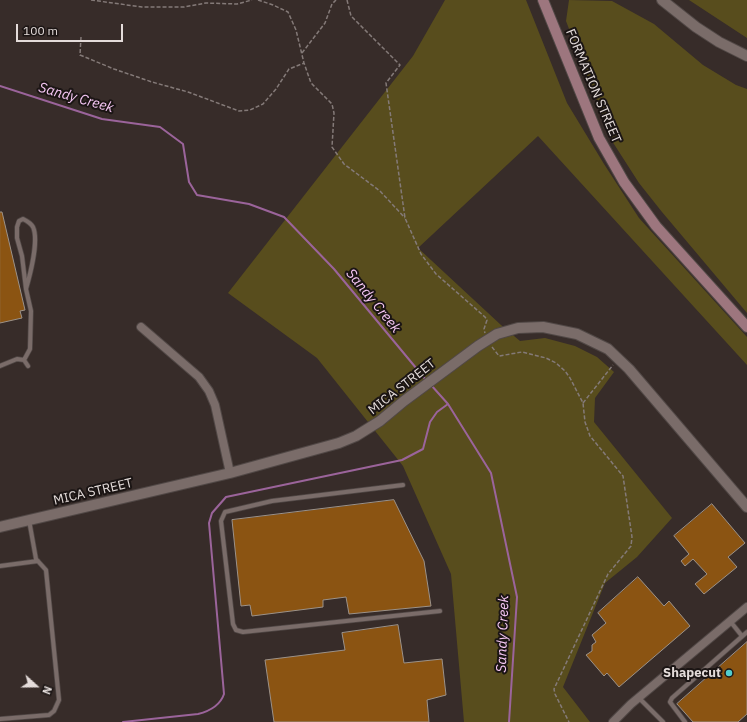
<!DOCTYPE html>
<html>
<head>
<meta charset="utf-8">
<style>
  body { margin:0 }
  #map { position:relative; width:747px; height:722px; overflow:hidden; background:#372c29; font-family:"IBM Plex Sans",sans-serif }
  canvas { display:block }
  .north { position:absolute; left:16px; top:666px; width:40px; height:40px; -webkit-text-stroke:3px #1b1514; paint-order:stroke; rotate:111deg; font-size:11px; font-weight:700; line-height:16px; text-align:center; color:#e4dcda }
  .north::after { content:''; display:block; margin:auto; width:14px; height:18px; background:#e4dcda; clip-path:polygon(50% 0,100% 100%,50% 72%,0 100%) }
  .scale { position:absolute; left:16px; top:24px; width:107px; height:18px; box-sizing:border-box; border:2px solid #e4dcda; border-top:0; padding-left:5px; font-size:12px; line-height:14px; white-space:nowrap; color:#e4dcda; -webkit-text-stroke:3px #1b1514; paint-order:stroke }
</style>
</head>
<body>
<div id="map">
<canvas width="747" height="722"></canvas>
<div class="north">N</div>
<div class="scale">100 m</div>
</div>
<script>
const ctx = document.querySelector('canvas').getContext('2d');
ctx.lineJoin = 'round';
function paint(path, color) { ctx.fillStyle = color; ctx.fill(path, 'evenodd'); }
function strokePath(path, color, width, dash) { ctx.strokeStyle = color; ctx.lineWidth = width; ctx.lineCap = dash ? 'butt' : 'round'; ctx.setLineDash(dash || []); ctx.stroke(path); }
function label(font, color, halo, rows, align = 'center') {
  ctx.font = font + ' "IBM Plex Sans",sans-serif'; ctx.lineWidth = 4; ctx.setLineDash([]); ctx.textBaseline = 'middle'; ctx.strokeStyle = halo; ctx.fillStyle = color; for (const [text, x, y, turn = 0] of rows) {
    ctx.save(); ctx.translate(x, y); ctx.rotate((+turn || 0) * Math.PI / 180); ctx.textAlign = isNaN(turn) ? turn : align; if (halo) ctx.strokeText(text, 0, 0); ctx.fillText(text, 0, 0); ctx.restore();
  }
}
paint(new Path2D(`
  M445,0H526L567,103L604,164L639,218L747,337V365L538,136L418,248L501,325L520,341L545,338L575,346L597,357L614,372L595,398L594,422L672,518L637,557L605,583L563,687L590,722H464L451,574L403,466L317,358L228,293L413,56Z
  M569,0L612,1L654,24L703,65L736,85L747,89V313L662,212L639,183L612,141L566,21Z
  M689,0H747V38Z`), '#584d1d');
strokePath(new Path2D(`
  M0,86L102,119L160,127L183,144L189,182L197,195L249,204L284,217L334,269L426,380
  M431,385L448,404L491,473L517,597L509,722
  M123,722L198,714C210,711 220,706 224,694L209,523L212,513L226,497L402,460L423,449L430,422L437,412L448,404`), '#9b649b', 2);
const building = new Path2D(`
  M0,212H2L25,310L20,311L22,318L0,323Z
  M394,500L424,561L431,606L349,614L346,597L323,600V607L252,616L250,605L241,606L232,520Z
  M712,504L745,543L728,557L737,567L704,594L695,584L707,574L693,559L685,566L681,561L689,554L674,536Z
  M638,577L664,606L669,601L690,626L619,687L607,673L604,676L586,655L592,651V645L596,642L592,635L606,623L598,613Z
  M398,625L404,663L442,659L446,695L427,700L429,722H274L265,660L345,650L342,633Z
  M747,642V714L738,722H693L677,704Z`);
paint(building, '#8b5412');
strokePath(building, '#9c9289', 1);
const service = new Path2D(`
  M24,360L30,349L31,311L26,289L22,256L17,238V227L19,221L23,219C27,221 31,223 33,227C39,240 30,275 26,289
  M0,366L17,359L24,360L28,366
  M403,485L272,501L225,512L221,521L233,624L236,630L243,632L440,611
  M0,566L38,561
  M730,621L742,636
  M639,698L663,722
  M0,719L49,715L54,711L59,700L46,570L36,559L29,520
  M685,722L670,702L672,698L747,632`);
const minor = new Path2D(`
  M141,327L199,377L209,391L215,405L230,473
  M613,722L631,704L747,607`);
const tertiary = new Path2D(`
  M662,0L696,27L719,42L747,56
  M0,527L230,473L339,443L356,436L380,421L404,401L478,346L497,334L518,328L543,327L577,334L608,349L629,369L747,507`);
const secondary = new Path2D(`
  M543,0L599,138L624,182L656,226L747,327`);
strokePath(service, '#514846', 5.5);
strokePath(minor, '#514846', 10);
strokePath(tertiary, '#514846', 12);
strokePath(secondary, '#514846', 12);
strokePath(new Path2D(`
  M91,0L142,7H184L206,3L237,4L252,0
  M258,0L273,5L288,12L296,30L304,63L311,83L332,104L334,113L332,147L344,164L380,191L405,218
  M347,0L351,16L400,65L386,83L405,218L421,254L436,274L485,317L487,320L484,329L485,333
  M81,37L80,55L114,69L152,82L188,92L239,111L250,110L263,104L276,89L289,69L304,63
  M302,53L325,23L332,4L336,0
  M492,347L499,356L522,352L546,358L556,363L565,371L570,378L583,403L585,422L590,436L623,476L632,537L631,546L608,574L554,689L555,694L569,722
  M583,403L613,365`), '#847a78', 1.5, [4, 2]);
strokePath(service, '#7a6c69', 4);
strokePath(minor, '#7a6c69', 8);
strokePath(tertiary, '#7a6c69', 10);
strokePath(secondary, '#9d767e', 10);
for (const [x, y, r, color] of [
  [729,673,4,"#52cdcd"]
]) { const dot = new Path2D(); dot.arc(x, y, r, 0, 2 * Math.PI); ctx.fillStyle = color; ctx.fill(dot); strokePath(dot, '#1b1514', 1.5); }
label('13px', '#e4dcda', '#1b1514', [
  ["FORMATION STREET",593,86,67],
  ["MICA STREET",402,387,-38],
  ["MICA STREET",93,492,-13]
]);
label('bold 13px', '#e4dcda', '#1b1514', [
  ["Shapecut",721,673]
], 'right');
label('italic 14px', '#f8c9f7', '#1b1514', [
  ["Sandy Creek",76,98,16],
  ["Sandy Creek",373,301,51],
  ["Sandy Creek",503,634,-88]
]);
</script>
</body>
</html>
